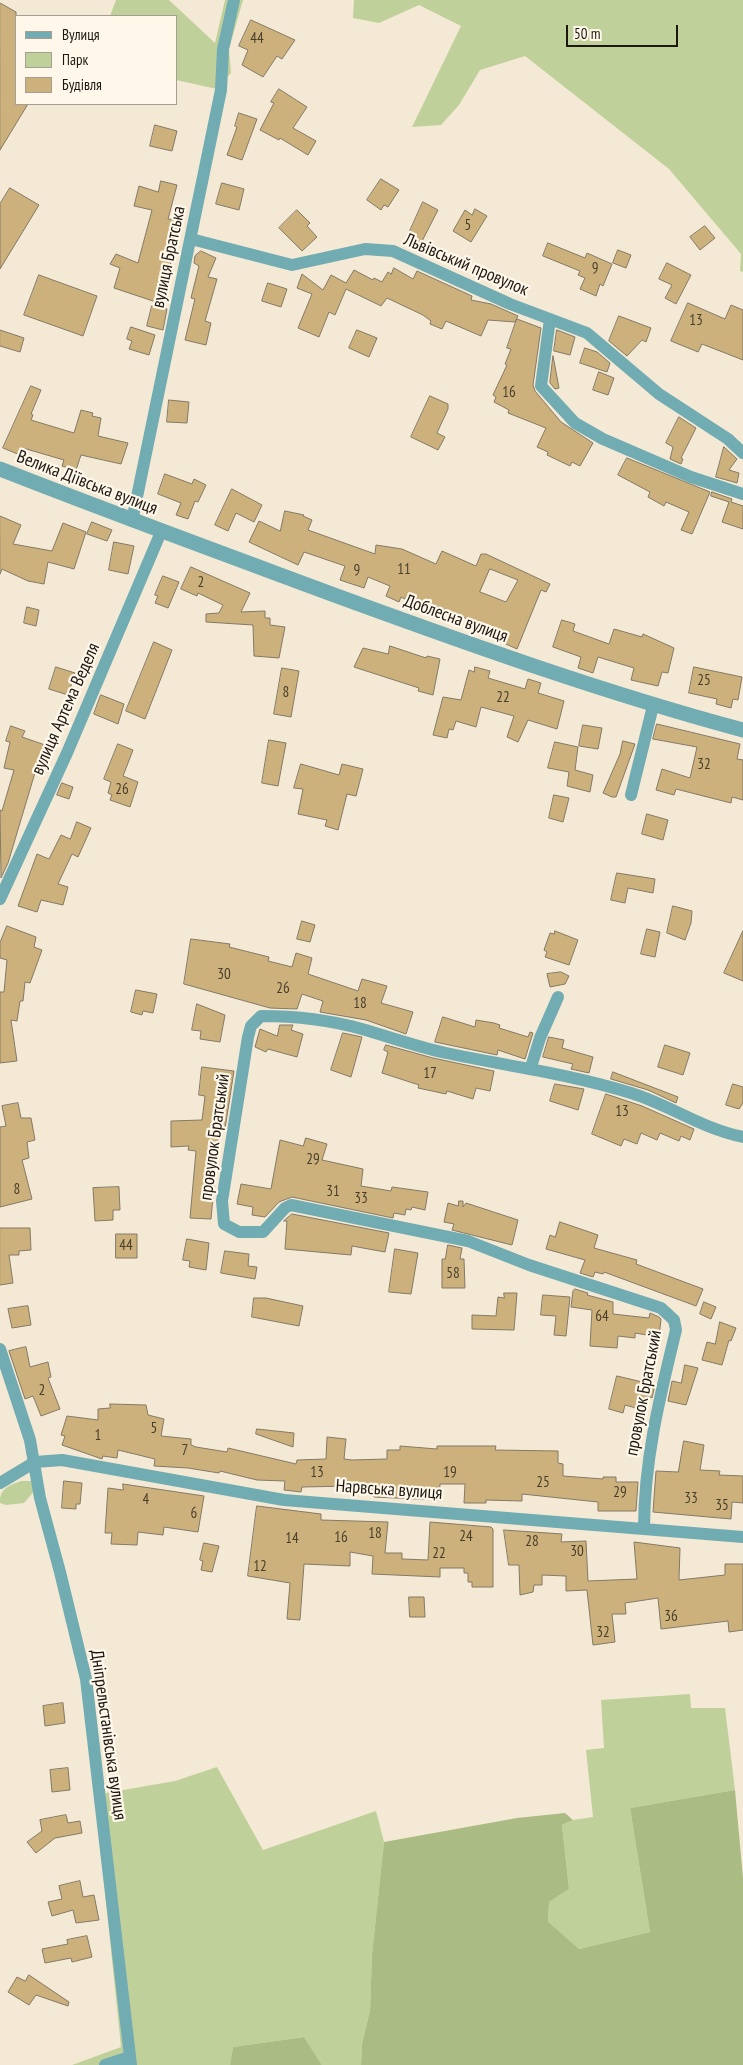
<!DOCTYPE html>
<html>
<head>
<meta charset="utf-8">
<style>
  body { margin:0 }
  #map { position:relative; width:743px; height:2065px; overflow:hidden; background:#f4e9d5; font-family:"PT Sans Narrow",sans-serif }
  canvas { display:block }
  .legend { position:absolute; left:15px; top:15px; width:162px; height:90px; box-sizing:border-box; background:#fef7ea; border:1px solid #a49e93; margin:0; padding:6px 9px; list-style:none; font-size:15px; color:#1c1811 }
  .legend li { display:flex; align-items:center; gap:10px; height:25px }
  .legend b { width:25px; border:1px solid #a49e93 }
  .scale { position:absolute; left:566px; top:25px; width:112px; height:22px; box-sizing:border-box; border:2px solid #1c1811; border-top:0; padding-left:6px; font-size:15px; line-height:18px; white-space:nowrap; color:#1c1811; -webkit-text-stroke:4px #fef7ea; paint-order:stroke }
</style>
</head>
<body>
<div id="map">
<canvas width="743" height="2065"></canvas>
<ul class="legend">
<li><b style="height:6px;background:#71acb3"></b>Вулиця</li>
<li><b style="height:14px;background:#c0d09b"></b>Парк</li>
<li><b style="height:14px;background:#cdb17c"></b>Будівля</li>
</ul>
<div class="scale">50 m</div>
</div>
<script>
const ctx = document.querySelector('canvas').getContext('2d');
ctx.lineJoin = 'round';
function paint(path, color) { ctx.fillStyle = color; ctx.fill(path, 'evenodd'); }
function strokePath(path, color, width, dash) { ctx.strokeStyle = color; ctx.lineWidth = width; ctx.lineCap = dash ? 'butt' : 'round'; ctx.setLineDash(dash || []); ctx.stroke(path); }
function label(font, color, halo, rows, align = 'center') {
  ctx.font = font + ' "PT Sans Narrow",sans-serif'; ctx.lineWidth = 4.5; ctx.setLineDash([]); ctx.textBaseline = 'middle'; ctx.strokeStyle = halo; ctx.fillStyle = color; for (const [text, x, y, turn = 0] of rows) {
    ctx.save(); ctx.translate(x, y); ctx.rotate((+turn || 0) * Math.PI / 180); ctx.textAlign = isNaN(turn) ? turn : align; if (halo) ctx.strokeText(text, 0, 0); ctx.fillText(text, 0, 0); ctx.restore();
  }
}
paint(new Path2D(`
  M116,0H169L215,43L225,0H243L229,49L231,73L217,89L176,80V16H110Z
  M354,0H743V272L740,271L741,254L669,169L525,56L480,70L459,105L441,125L412,127L461,26L419,5L379,23L353,18Z
  M21,1481H31L34,1491L24,1503L6,1505L0,1503C0,1488 8,1486 21,1481Z
  M690,1694L691,1708H725L735,1790L630,1808L650,1932L579,1949L548,1923L549,1902L569,1889L562,1825L573,1820L593,1817L586,1750L604,1748L601,1700Z
  M217,1767L263,1850L376,1811L384,1842L372,1954L370,2010L362,2044L361,2065H322L304,2037L233,2047L230,2065H72L121,2047L98,1824L106,1793L175,1781Z`), '#c0d09b');
paint(new Path2D(`
  M735,1790L743,1878V2065H361L362,2044L370,2010L372,1954L384,1842L517,1818L565,1813L573,1820L562,1825L569,1889L549,1902L548,1922L579,1949L650,1932L630,1808Z
  M304,2037L322,2065H230L233,2047Z`), '#aabb84');
const building = new Path2D(`
  M0,3L16,12V104H28L0,150Z
  M251,20L295,40L282,59L277,56L263,77L242,65L248,50L239,46Z
  M279,89L307,107L293,128L316,141L308,155L280,138L279,140L260,130L274,103L271,102Z
  M239,113L257,119L242,160L227,155L237,127L235,126Z
  M155,125L177,131L172,151L150,146Z
  M381,179L399,190L388,207L384,205L381,210L367,200Z
  M161,181L177,185L168,219L183,221L159,303L114,288L120,268L110,264L116,254L138,263L152,210L134,206L139,186L158,192Z
  M222,183L244,189L239,210L216,204Z
  M10,188L39,205L0,269V204Z
  M423,202L438,210L419,247L405,242Z
  M475,209L487,216L471,242L453,231L465,210L472,215Z
  M297,210L310,223L307,226L317,237L302,251L279,228Z
  M705,226L715,238L700,250L690,237Z
  M548,243L585,258L587,253L612,264L603,286L600,284L596,296L580,289L585,278L578,275L580,271L543,256Z
  M618,250L631,255L626,268L613,263Z
  M201,251L216,258L208,277L217,279L205,321L211,323L206,345L185,340L195,299L191,298L199,266L194,263L195,256Z
  M667,263L691,275L676,304L665,298L672,285L659,279Z
  M394,268L413,279L417,271L472,296L471,300L491,304L518,316L515,322L488,320L481,336L446,321L442,329L430,324L431,321L423,315L387,298L381,306L346,289L335,315L329,312L319,337L298,328L312,294L297,288L302,274L323,290L331,275L346,283L354,270L373,280L374,278L382,282L388,272L391,274Z
  M39,275L97,296L83,336L24,315Z
  M268,283L287,289L281,307L262,301Z
  M688,303L725,319L731,305L743,310V360L702,344L698,352L671,341Z
  M152,306L167,309L163,330L147,326Z
  M619,316L651,328L646,342L642,340L627,356L609,341Z
  M517,319L541,328L533,385L535,391L561,422L593,443L580,466L572,462L570,466L547,455L548,452L537,447L546,428L508,413L509,410L494,402L496,397L493,395L507,365L505,364L511,349L507,348Z
  M131,327L155,335L149,355L129,349L132,341L127,339Z
  M0,330L24,338L20,352L0,346Z
  M357,330L377,338L369,357L349,348Z
  M557,330L575,337L570,355L554,351Z
  M585,348L597,352L610,363L607,372L580,363Z
  M553,356L559,388L555,389L550,383Z
  M599,372L614,378L608,395L593,390Z
  M31,386L41,390L31,414L33,415L31,420L74,433L81,410L93,413L92,416L101,418L98,436L128,443L121,464L81,455L76,470L62,466L64,460L23,448L20,455L3,448Z
  M430,396L448,404V409L437,433L445,437L438,450L411,437Z
  M169,400L189,402L187,423L167,422Z
  M679,417L696,428L681,458L683,459L681,464L670,459L673,447L666,443Z
  M724,447L737,459L729,470L739,473L737,483L716,477Z
  M627,458L710,492L692,534L681,530L689,512L666,502L664,506L648,497L650,492L618,475Z
  M165,474L192,484L194,479L206,485L198,502L195,501L188,519L176,515L181,503L158,494Z
  M232,489L262,505L254,522L236,513L228,531L215,525Z
  M712,492L732,499L731,502L743,506V529L722,522L729,502L711,496Z
  M285,511L304,515L303,516L312,520L308,530L375,554L376,545L402,549L436,564L442,551L476,566L481,554H486L550,584L546,592L541,590L517,649L486,635L489,628L434,605L407,595L405,599L401,597L399,602L386,596L390,586L368,577L364,588L340,580L345,566L304,552L298,565L249,542L259,521L280,531ZM490,569L518,580L506,602L480,592Z
  M0,516L21,525L13,544L52,551L63,523L86,532L74,569L48,562L44,584L28,581L2,569L0,574Z
  M92,522L112,530L107,541L87,534Z
  M114,542L134,546L128,574L109,570Z
  M191,567L250,593L241,612L265,611V618H270V625L285,627L279,658L254,656L253,625L206,622V614L219,613L223,605L198,593L197,596L181,589Z
  M163,576L179,582L168,608L155,603L158,596L155,595Z
  M27,607L39,610L36,626L24,623Z
  M562,620L575,624L573,631L609,644L614,629L642,637L643,634L674,648L668,673L662,672L658,686L631,680L634,668L598,657L593,673L578,668L581,657L553,647Z
  M154,642L172,650L145,719L126,711Z
  M390,646L426,658L427,656L440,659L433,695L418,691L419,688L354,667L363,648L388,654Z
  M56,667L75,673L68,695L49,689Z
  M475,667L490,671L488,678L525,689L528,679L541,683L538,693L564,701L557,729L528,720L518,742L507,737L514,716L481,707L476,727L456,721L453,730L449,729L447,738L433,735L443,697L461,700L469,670L474,672Z
  M694,667L742,677L738,700L733,699L731,708L716,704L717,699L689,693Z
  M282,668L299,671L291,717L274,714Z
  M101,695L124,704L118,724L94,714Z
  M657,724L740,744L737,759L743,760V800L732,797L731,803L676,789L674,795L656,790L662,769L690,778L697,747L653,739Z
  M583,725L602,728L598,749L579,746Z
  M11,726L25,731L22,737L48,746L41,768L37,766L8,863L1,878L0,810L2,811L14,770L4,768L10,742L6,741Z
  M269,740L286,743L278,786L262,783Z
  M623,741L635,744L616,797H612L603,793L620,754Z
  M555,742L578,747L575,770L593,775L590,792L567,786L569,772L548,768Z
  M118,744L133,750L123,776L138,782L130,807L110,800L112,795L108,793L111,782L104,779Z
  M301,764L339,775L342,764L363,769L356,796L347,794L338,830L325,826L327,820L298,814L303,789L294,788Z
  M62,783L73,787L69,799L57,795Z
  M554,795L569,798L563,822L549,818Z
  M647,814L668,820L663,840L642,834Z
  M77,822L91,828L78,857L72,854L58,884L68,887L63,905L41,900L37,912L18,906L37,854L49,859L61,835L70,839Z
  M617,873L655,879L653,893L628,888L625,903L611,900Z
  M673,906L692,911L691,923L685,940L667,933Z
  M302,921L315,925L310,942L297,939Z
  M7,926L36,937L34,947L42,950L30,983L25,982L23,1001H20L17,1021L11,1020L17,1061L0,1063V992H4L7,960L0,958V943Z
  M647,929L660,932L655,957L641,954Z
  M555,931L578,940L569,965L545,957L547,952L544,950L550,933L554,934Z
  M743,931V981L724,973Z
  M191,939L230,944L229,947L269,957L268,961L292,967L296,953L312,958L308,974L358,991L362,979L387,986L381,1003L413,1012L406,1034L366,1020L320,1012L323,1001L302,994L297,1009L270,1008L184,984Z
  M561,972L569,976L565,984L550,987L547,974Z
  M136,990L157,994L153,1013L143,1011L142,1015L131,1012Z
  M197,1004L225,1015L220,1042L200,1039L201,1031L192,1030Z
  M443,1017L475,1027L476,1020L494,1023L500,1025L499,1028L528,1037L530,1032L533,1033L525,1059L498,1050L497,1055L435,1042Z
  M280,1025H293L291,1030L303,1034L297,1057L268,1049L266,1052L255,1047L260,1029L277,1036Z
  M343,1033L362,1037L351,1077L331,1070Z
  M549,1037L564,1040L562,1048L593,1057L589,1073L571,1069L573,1064L543,1057Z
  M386,1045L433,1058L494,1071L490,1091L476,1088L473,1099L447,1091L446,1094L418,1088L419,1085L382,1073L388,1052L384,1050Z
  M665,1045L690,1053L683,1075L658,1067Z
  M202,1067L234,1071L225,1129L219,1128L211,1219L190,1218L196,1151L188,1150L189,1146L171,1147V1121L202,1120L205,1096L199,1095Z
  M613,1072L678,1097L676,1103L648,1090L611,1079Z
  M555,1084L584,1089L578,1110L550,1101Z
  M733,1084L743,1087V1103L739,1109L726,1105Z
  M606,1094L642,1106L694,1129L690,1140L681,1136L679,1141L660,1133L657,1140L641,1133L637,1144L624,1139L621,1146L592,1134Z
  M18,1103L21,1118H31L35,1140L27,1142L29,1158L22,1160L32,1199L0,1207V1127L6,1126L2,1106Z
  M306,1138L327,1144L322,1160L363,1169L361,1186L391,1191L392,1187L428,1192L425,1210L412,1207L411,1210L406,1209L405,1215L394,1213L393,1218L292,1197L279,1202L265,1217L252,1215L253,1207L237,1204L241,1184L271,1189L280,1140L303,1146Z
  M119,1187L120,1210H113V1220L95,1221L93,1188Z
  M459,1201H463V1207L466,1203L518,1220L512,1245L452,1230L454,1224L444,1222L448,1203L458,1206Z
  M292,1214L389,1233L385,1252L352,1246L351,1255L285,1249L287,1221H284Z
  M560,1222L598,1235L594,1248L637,1260L636,1264L703,1289L696,1306L604,1272L603,1274L595,1272L593,1277L580,1273L585,1260L546,1249L550,1235L555,1237Z
  M0,1228H30L31,1250L19,1251V1255H9L13,1283L0,1285Z
  M116,1234H137V1258H116Z
  M187,1239L209,1243L206,1270L189,1267L190,1261L183,1260Z
  M448,1245L462,1248L460,1259H464L465,1288H442V1259H445Z
  M395,1249L418,1253L411,1294L389,1292Z
  M225,1251L249,1254L248,1266L257,1267L255,1279L221,1273Z
  M575,1289L588,1293L587,1295L613,1302V1314L649,1318L650,1313L659,1317L661,1319L659,1337L635,1333V1338L618,1336L617,1348L590,1346L592,1310L571,1307L573,1291Z
  M504,1293H517L514,1330L472,1329V1315L496,1316L498,1297L504,1298Z
  M543,1295L570,1297L566,1336L554,1335L556,1316L541,1315Z
  M254,1298H266L303,1306L299,1326L252,1317Z
  M704,1302L716,1307L711,1319L700,1314Z
  M28,1306L31,1325L12,1328L8,1309Z
  M720,1322L736,1328L731,1341L729,1340L722,1365L702,1360L707,1342L715,1344Z
  M26,1347L30,1367L48,1362L51,1377L48,1378L60,1409L41,1416L33,1396L25,1399L9,1351Z
  M685,1365L698,1368L686,1405L668,1401L672,1381L681,1383Z
  M617,1376L655,1385L652,1398L647,1396L643,1410L625,1405L623,1413L609,1409Z
  M110,1404L146,1405L148,1415L164,1419L161,1436L191,1439V1445L196,1447L227,1452L228,1448L296,1464L297,1460L326,1459L327,1437L346,1439L344,1459L352,1460L387,1459V1450H400V1446L437,1449V1446H496L495,1450L558,1451V1463L563,1464V1476L603,1479V1477H616V1482H638L636,1511H598V1502L522,1494V1501L486,1500V1503H464L465,1484H440L439,1500L374,1497V1493L351,1494V1486L302,1487L301,1492L284,1490L285,1481L257,1480L220,1471L219,1473L188,1468L154,1466L155,1459L118,1450L117,1458L103,1456L102,1459L62,1445L65,1436L61,1435L67,1416L98,1420V1409L110,1408Z
  M257,1429L294,1433L293,1447L256,1434Z
  M684,1441L704,1445L700,1470L720,1471L719,1475L743,1476V1503L732,1502L731,1519L653,1512L656,1471L678,1472Z
  M64,1481L82,1483L80,1504H76V1509L62,1508Z
  M123,1484L204,1496L198,1532L164,1527L163,1535L138,1532L137,1545L111,1544L112,1533H105L108,1488L123,1490Z
  M257,1506L321,1514V1520L388,1522L385,1553H402V1559L428,1560L430,1522L491,1527L493,1529V1587H472V1582H468V1573H464V1568H440V1577L372,1574L373,1556L350,1552V1566L304,1564L300,1620L287,1619L290,1583L248,1576Z
  M504,1530L562,1534L561,1542L586,1541L588,1581L637,1579L634,1542L680,1548L679,1580L725,1575V1564H743V1630L729,1632L728,1621L661,1629L658,1598L625,1603L626,1614H612L615,1642L593,1645L587,1590L566,1591V1576L542,1575V1585H534L533,1592L520,1595L519,1565H509Z
  M204,1543L219,1546L212,1572L201,1570L203,1561L200,1560Z
  M409,1597H424L425,1617H410Z
  M63,1703L65,1723L45,1726L43,1706Z
  M68,1768L70,1790L52,1792L50,1770Z
  M66,1815L68,1823L80,1821L82,1833L55,1838L36,1853L27,1842L42,1831L40,1820Z
  M80,1881L83,1897L94,1895L99,1920L76,1923L73,1910L52,1916L48,1902L62,1899L59,1886Z
  M87,1936L92,1957L72,1962L71,1958L45,1963L42,1949L68,1944L67,1940Z
  M29,1975L69,2002L68,2006L36,1995L29,2005L8,1992L17,1977L25,1981Z`);
paint(building, '#cdb17c');
strokePath(building, '#837966', 1);
strokePath(new Path2D(`
  M191,239L292,265L365,249L393,251L510,304L587,333L659,394L728,439L743,453
  M550,319L541,386L575,423L603,439L691,477L743,494
  M132,521L221,90L223,49L234,0
  M631,795L653,706
  M0,899L67,753L161,532
  M531,1067L540,1038L558,997
  M0,1349L30,1440L40,1498L60,1572L86,1679L131,2065
  M0,1483L35,1462L62,1460L284,1500L743,1537
  M644,1529C644,1460 660,1396 676,1330L674,1320L661,1308L529,1265L468,1241L291,1205L285,1208L263,1232H239L224,1224L222,1201L248,1037L251,1026L261,1016C295,1016 330,1020 362,1029C390,1037 418,1047 446,1053C508,1066 570,1074 631,1093C670,1105 700,1128 743,1137
  M105,2065L130,2057`), '#71acb3', 12);
strokePath(new Path2D(`
  M0,469C112,513 224,554 337,596C471,645 605,693 743,730`), '#71acb3', 15);
label('15px', '#483e2c', null, [
  ["44",257,39],
  ["5",468,226],
  ["9",595,269],
  ["13",696,321],
  ["16",509,393],
  ["11",404,570],
  ["9",357,571],
  ["2",201,583],
  ["25",704,681],
  ["8",286,693],
  ["22",503,698],
  ["32",704,765],
  ["26",122,790],
  ["30",224,975],
  ["26",283,989],
  ["18",360,1004],
  ["17",430,1074],
  ["13",622,1112],
  ["29",313,1160],
  ["8",17,1190],
  ["31",333,1192],
  ["33",361,1199],
  ["44",126,1246],
  ["58",453,1274],
  ["64",602,1317],
  ["2",42,1391],
  ["5",154,1429],
  ["1",98,1436],
  ["7",185,1451],
  ["13",317,1473],
  ["19",450,1473],
  ["25",543,1483],
  ["29",620,1493],
  ["33",691,1499],
  ["4",146,1500],
  ["35",722,1506],
  ["6",194,1514],
  ["18",375,1534],
  ["24",466,1537],
  ["16",341,1538],
  ["14",292,1539],
  ["28",532,1542],
  ["30",577,1552],
  ["22",439,1554],
  ["12",260,1567],
  ["36",671,1617],
  ["32",603,1633]
]);
label('18px', '#1c1811', '#fef7ea', [
  ["вулиця Братська",169,257,-78],
  ["Львівський провулок",466,265,23],
  ["Велика Діївська вулиця",87,483,21],
  ["Доблесна вулиця",456,619,20],
  ["вулиця Артема Веделя",66,709,-66],
  ["провулок Братський",215,1137,-82],
  ["провулок Братський",644,1393,-79],
  ["Нарвська вулиця",389,1490,4],
  ["Дніпрельстанівська вулиця",108,1735,82]
]);
</script>
</body>
</html>
